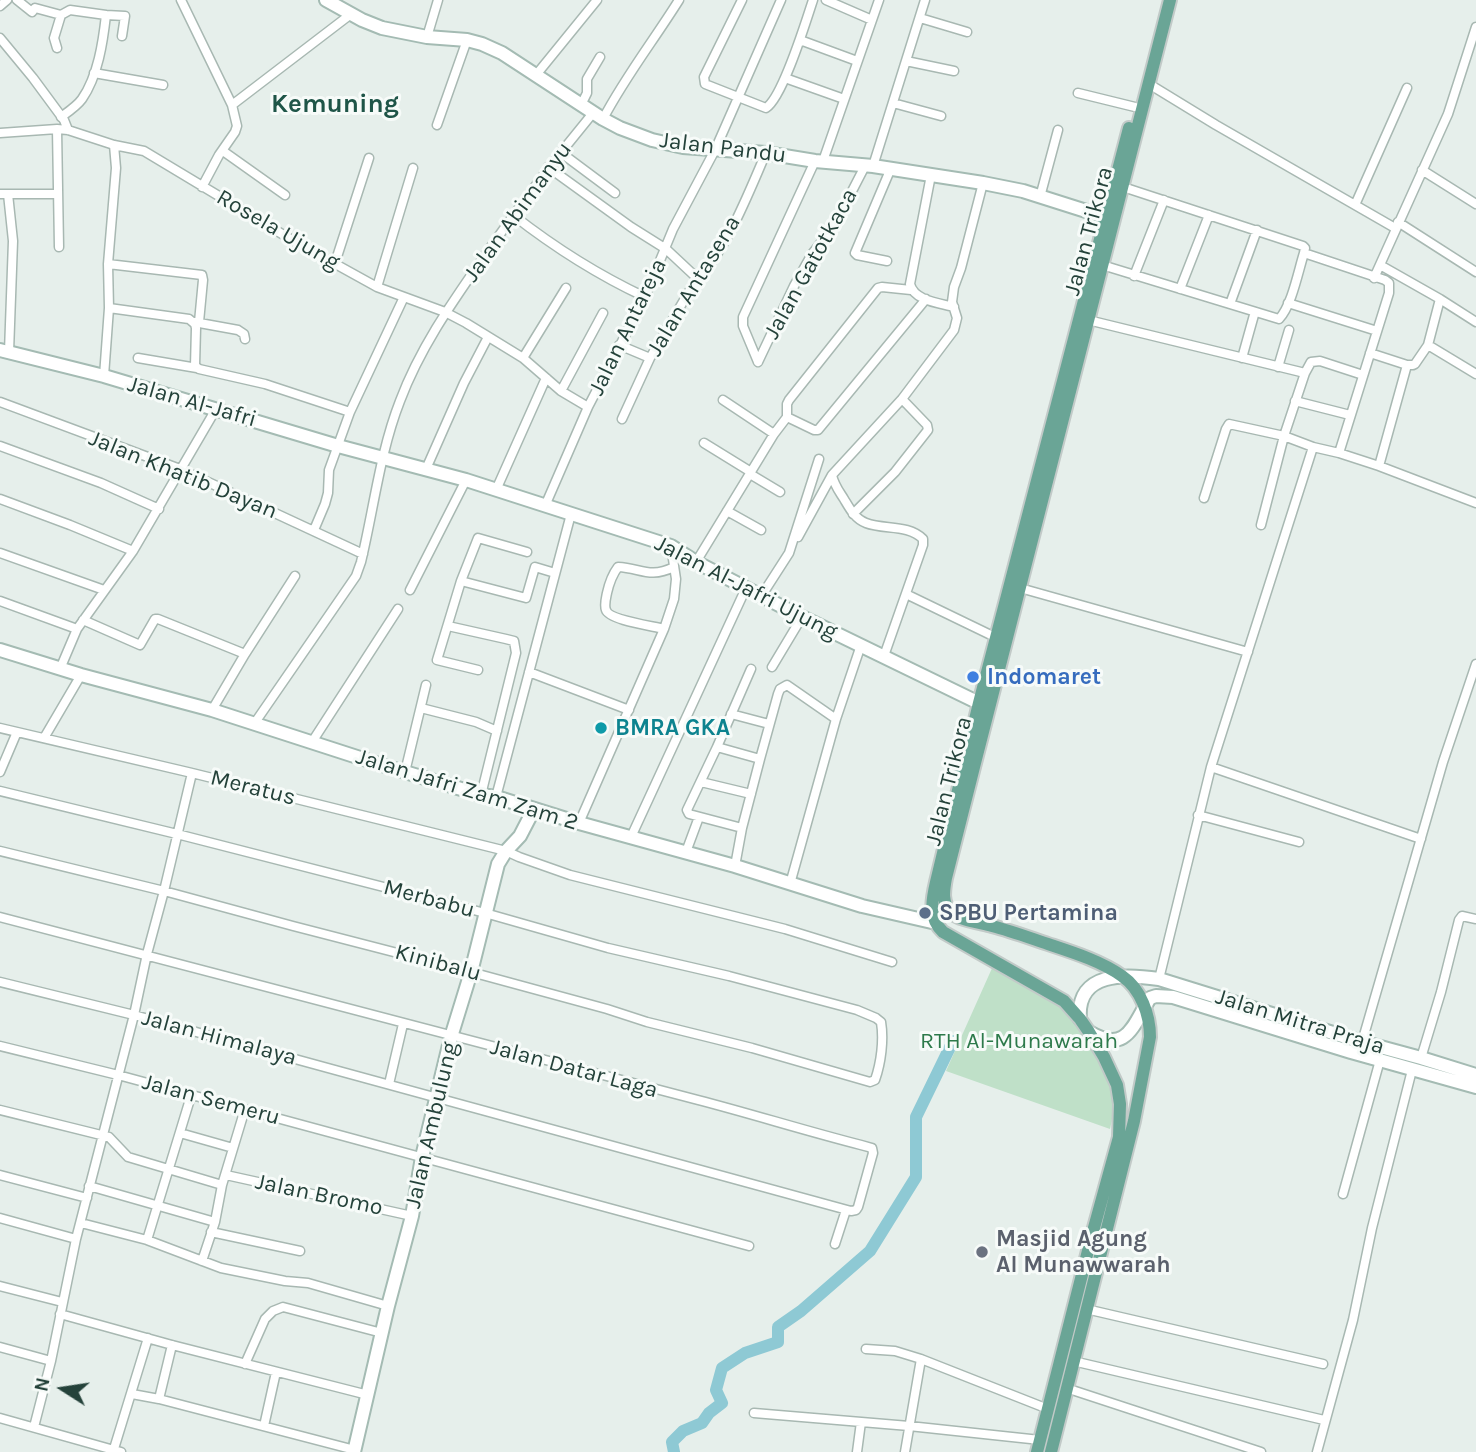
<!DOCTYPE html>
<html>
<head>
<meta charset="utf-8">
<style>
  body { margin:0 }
  #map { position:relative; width:1476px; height:1452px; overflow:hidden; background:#e6efeb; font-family:Karla,sans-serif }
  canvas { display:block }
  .north { position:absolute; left:28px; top:1354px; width:70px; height:70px; -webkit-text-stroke:5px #f7fbf9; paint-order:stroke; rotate:282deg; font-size:19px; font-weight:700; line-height:28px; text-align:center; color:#24423a }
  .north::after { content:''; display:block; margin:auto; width:24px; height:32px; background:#24423a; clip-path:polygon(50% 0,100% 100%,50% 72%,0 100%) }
</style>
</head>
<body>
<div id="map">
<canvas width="1476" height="1452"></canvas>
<div class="north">N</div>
</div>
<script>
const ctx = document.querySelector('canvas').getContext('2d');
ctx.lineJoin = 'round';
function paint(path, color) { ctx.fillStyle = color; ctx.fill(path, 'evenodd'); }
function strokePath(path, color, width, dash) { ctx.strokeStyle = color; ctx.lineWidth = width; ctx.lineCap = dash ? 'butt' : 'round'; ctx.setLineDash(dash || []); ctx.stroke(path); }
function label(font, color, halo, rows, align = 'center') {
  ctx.font = font + ' Karla,sans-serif'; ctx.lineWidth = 6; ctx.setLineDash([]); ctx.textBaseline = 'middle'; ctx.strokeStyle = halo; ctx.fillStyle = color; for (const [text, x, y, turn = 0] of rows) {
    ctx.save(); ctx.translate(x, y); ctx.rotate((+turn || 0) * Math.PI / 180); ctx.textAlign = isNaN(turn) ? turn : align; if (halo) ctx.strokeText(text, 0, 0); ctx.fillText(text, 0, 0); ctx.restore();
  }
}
paint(new Path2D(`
  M993,966C1019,981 1049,995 1072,1014C1080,1021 1085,1033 1089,1042C1107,1073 1120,1091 1110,1129L946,1071Z`), '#bfe0c8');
strokePath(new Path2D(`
  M674,1452L672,1442L683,1431L702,1423L709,1413L722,1403L716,1390L722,1368L745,1353L778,1342V1327L801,1311L870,1251L916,1177V1117L953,1041`), '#8ec9d4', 12);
const street = new Path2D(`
  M17,0L32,12L35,8L61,15
  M181,0L232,105L237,126L235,132L219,155L202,187
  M742,0L704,77L705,84L766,108C783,97 806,21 813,0
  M826,0L872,20
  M0,6L7,0
  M106,15L125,16L122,36
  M920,18L967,32
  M427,37L438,0
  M0,38L33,78L64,120L68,130
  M800,40L857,61
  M57,48L54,38L61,15L70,10L106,15C103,42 98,76 82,99C77,106 68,112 61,117
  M906,61L954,71
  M94,73L163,85
  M536,75L597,0
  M785,78L844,99
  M1149,84L1216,125L1395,228
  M1078,93L1135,107
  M893,103L941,116
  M232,105L351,14
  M581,105L587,93V79L600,57
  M603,119C625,77 654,40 679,0
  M437,125L467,40
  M57,129L59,247
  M0,133L57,129L68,130L114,145L144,151L292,240L377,287L445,312L466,323L523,358L561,391L588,407
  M223,151L285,195
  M560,152L615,193
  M823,161L879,0
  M873,166L925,0
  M548,167L631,227L666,249L697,278
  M1422,170L1476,204
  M931,175L910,284C914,301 940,303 954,307
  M0,194H58
  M8,194L13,241L9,352
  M1040,197L1058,130
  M1355,205L1407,88
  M513,215C554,247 598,275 645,297
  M1398,222L1476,272
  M1304,253L1385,280L1389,283V293L1339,453
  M887,261L857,255L855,253L891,168
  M335,263L369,158
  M108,264L202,275L203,280L199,322
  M1102,265L1279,319C1292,305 1298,272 1304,253L1305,248L1303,246L1123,187
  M1134,276L1164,200
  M1374,278L1448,114L1476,27
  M377,287L413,168
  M1180,289L1209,215
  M1440,299L1476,322
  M1288,303L1377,331
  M1230,304L1257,230
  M109,308L189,319L195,324L196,328L195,366L199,369L265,384L350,412
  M1088,320L1305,373
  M194,322L238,330L244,334L245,339
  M619,345L650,358
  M1428,345L1476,374
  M1370,353L1407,365
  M138,358L197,368
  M523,358L566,288
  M1242,358L1254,315
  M758,362L794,286L812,254L834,226L865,166
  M758,362L743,326V317L815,161
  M1278,367L1289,330
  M104,376L109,308L108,264L116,168L114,145
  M561,391L603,313
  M723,400L774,434
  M1295,401L1350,415
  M0,402L180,469L363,554
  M787,417L814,430H818L926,299
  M622,419L650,358L697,278C726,253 750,189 766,153
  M704,443L751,472
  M0,446L101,483L159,509
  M1379,466L1407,365H1413L1415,364L1428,345L1440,299L1380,265
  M426,469L464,383L488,337
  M750,474L780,492
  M496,490L546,378
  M1204,498L1226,429L1229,424L1284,436L1313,447L1339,453L1379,466L1476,503
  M0,499L70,525L133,551
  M545,506L588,407L645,297L673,229L715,150L781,0
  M727,511L761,530
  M853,514L895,472L928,430L927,425L902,399
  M1261,525L1284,436L1305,373L1311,362L1320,361L1363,375
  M314,530L325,504L328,493L329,470L350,412L404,297
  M798,537L832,475
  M0,553L104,590
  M696,562L774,434L787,417V404L789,400L878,288L882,287L911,290
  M461,581L526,598L535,567L555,573
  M1020,588L1248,652
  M410,590L466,480
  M906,594L997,638
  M762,595L789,553L819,459
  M0,601L77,629
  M83,620L140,645L155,619H158L245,654
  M448,626L506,639L514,641L516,653L481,795
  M664,629C653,626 609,620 606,610C604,605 606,598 607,593C609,584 612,575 618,567C641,568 649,579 674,567
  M884,656L923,545V539C908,524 884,530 866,523C855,519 850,509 844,499C839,491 834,485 832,475L902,399L954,330L957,318L952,302L954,287L961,268L983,183
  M772,667L802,617
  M60,669L77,629L133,551L216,409
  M751,669L717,747L760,759L778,694L780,689L787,685L836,719
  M478,670L437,660L461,581L478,538L527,552
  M529,672L629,710
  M421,708L476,722L497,731
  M212,710L245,654L295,576
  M731,714L769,724
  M254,724L356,576L361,562C374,508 380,452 400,401C420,348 451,304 483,258C518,208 554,160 593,113
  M0,728L192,773L506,851L519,857L570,875L785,929L892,962
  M44,738L81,675
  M312,742L398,609
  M717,747L687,810L689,814L742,828L760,759
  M1211,767L1421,839
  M0,772L17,732
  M405,772L426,685
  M701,782L751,794
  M0,791L177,834L485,913L608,948L729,976L857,1010L876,1018L881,1022C884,1040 881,1063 875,1080L870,1082L752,1048L647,1022L607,1009L471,972L293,926L164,891L0,851
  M496,797L571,514
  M1198,815L1299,842
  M579,823L664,629L674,599L676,579L671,546
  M631,837L746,588
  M686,852L699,817
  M735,866L742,828
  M790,884L836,719L861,645
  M0,917C233,976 465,1041 698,1100C752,1114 806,1131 861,1145L872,1148L873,1153L858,1207L856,1210L851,1211L134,1015L0,982
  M1159,979L1211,767L1313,447
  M1362,1042L1443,762L1476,664
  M0,1046L118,1075L749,1246
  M1421,1058L1441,992L1459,920L1462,916L1476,919
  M389,1084L403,1024
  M0,1110L109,1137L128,1157L222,1185
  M180,1133L233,1148
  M0,1175L87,1198
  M226,1175L412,1216
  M89,1186L215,1222
  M1343,1194L1380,1060
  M0,1218L76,1239
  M81,1223L147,1240L221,1268L285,1281L308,1283L388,1306
  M211,1232L300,1251
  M147,1240L191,1096
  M835,1244L846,1210
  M202,1261L215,1222L222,1185L245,1109
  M0,1286L62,1302
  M1086,1309L1323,1364
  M60,1314L172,1345L368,1395
  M172,1345L159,1399L355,1450
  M0,1347L51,1361
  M866,1349L895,1351L921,1359L1048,1409
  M1073,1361L1324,1420
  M245,1364L265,1319L273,1311L283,1307L382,1333
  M1066,1388L1261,1452
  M132,1394L159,1399
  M754,1413L909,1426L1040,1440
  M0,1418L121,1452
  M264,1426L276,1372
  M34,1427L51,1361L76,1239L134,1015L147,954L164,891L192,773
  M113,1452L148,1338
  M857,1452L861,1422
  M905,1452L921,1359
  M1317,1452L1353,1320L1372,1228L1412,1070`);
const secondary = new Path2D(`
  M326,0L362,20L382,28L427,37L467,40L482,44L502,53L603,119L620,128L652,140L683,147L766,153L815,161L873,166L983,183L1023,191L1105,217
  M0,350L104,376L338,446L466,480L671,546L696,562L802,617L979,703
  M0,650L81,675L212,710L385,766L481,795L496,797L579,823L735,866L862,906L936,923
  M1080,1019C1076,971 1126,974 1159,979L1362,1042L1421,1058L1476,1075
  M1089,1032C1128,1055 1133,1024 1150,998L1156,996L1173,997L1351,1052L1476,1087
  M354,1452L388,1306L412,1216L422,1157L451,1037L471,972L498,864L506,851L520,836L534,809`);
const primary = new Path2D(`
  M1037,1452L1092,1235L1119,1137L1120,1104L1117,1085L1104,1057L1089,1032L1080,1019L1064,1001L943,932C928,918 932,899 936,882L979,703L1129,128
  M1051,1452L1134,1121L1150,1037C1150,1015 1141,989 1122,976C1101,961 1072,952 1048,944C1030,938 1011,931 992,926C982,923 959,920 952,913C941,904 944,889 946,878L975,763L1170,0`);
strokePath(street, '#a8b8b2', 11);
strokePath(secondary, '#a4bbb3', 16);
strokePath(primary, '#c2cac8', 16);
strokePath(street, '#fff', 8);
strokePath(secondary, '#fff', 12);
strokePath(primary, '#6aa596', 12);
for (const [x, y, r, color] of [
  [973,677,7,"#3f7fe0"],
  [601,728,7,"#0f9aa8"],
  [925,913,7,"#5c6f8a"],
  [982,1252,7,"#6b7280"]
]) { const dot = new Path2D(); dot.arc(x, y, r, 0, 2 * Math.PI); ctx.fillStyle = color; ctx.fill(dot); strokePath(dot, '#f7fbf9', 2.5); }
label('23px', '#24423a', '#f7fbf9', [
  ["Jalan Pandu",723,148,7],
  ["Jalan Abimanyu",518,212,-54],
  ["Rosela Ujung",278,230,30],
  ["Jalan Trikora",1089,231,-75],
  ["Jalan Gatotkaca",811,264,-61],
  ["Jalan Antasena",694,286,-59],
  ["Jalan Antareja",628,327,-64],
  ["Jalan Al-Jafri",192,402,16],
  ["Jalan Khatib Dayan",183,475,22],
  ["Jalan Al-Jafri Ujung",746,588,27],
  ["Jalan Trikora",949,781,-76],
  ["Meratus",253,788,14],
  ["Jalan Jafri Zam Zam 2",467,790,17],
  ["Merbabu",429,899,15],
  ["Kinibalu",438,963,15],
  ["Jalan Mitra Praja",1300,1022,17],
  ["Jalan Himalaya",219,1038,15],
  ["Jalan Datar Laga",574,1069,15],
  ["Jalan Semeru",211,1100,15],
  ["Jalan Ambulung",432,1125,-77],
  ["Jalan Bromo",319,1195,12]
]);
label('bold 23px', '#366cbe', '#f7fbf9', [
  ["Indomaret",987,677]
], 'left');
label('bold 23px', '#0d838f', '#f7fbf9', [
  ["BMRA GKA",615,728]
], 'left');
label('bold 23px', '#4e5e75', '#f7fbf9', [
  ["SPBU Pertamina",939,913]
], 'left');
label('23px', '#2d7a4b', '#f7fbf9', [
  ["RTH Al-Munawarah",1019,1041]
]);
label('bold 23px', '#5b616d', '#f7fbf9', [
  ["Masjid Agung",996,1239],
  ["Al Munawwarah",996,1265]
], 'left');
label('bold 26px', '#1f5548', '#f7fbf9', [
  ["Kemuning",335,105]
]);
</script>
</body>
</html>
